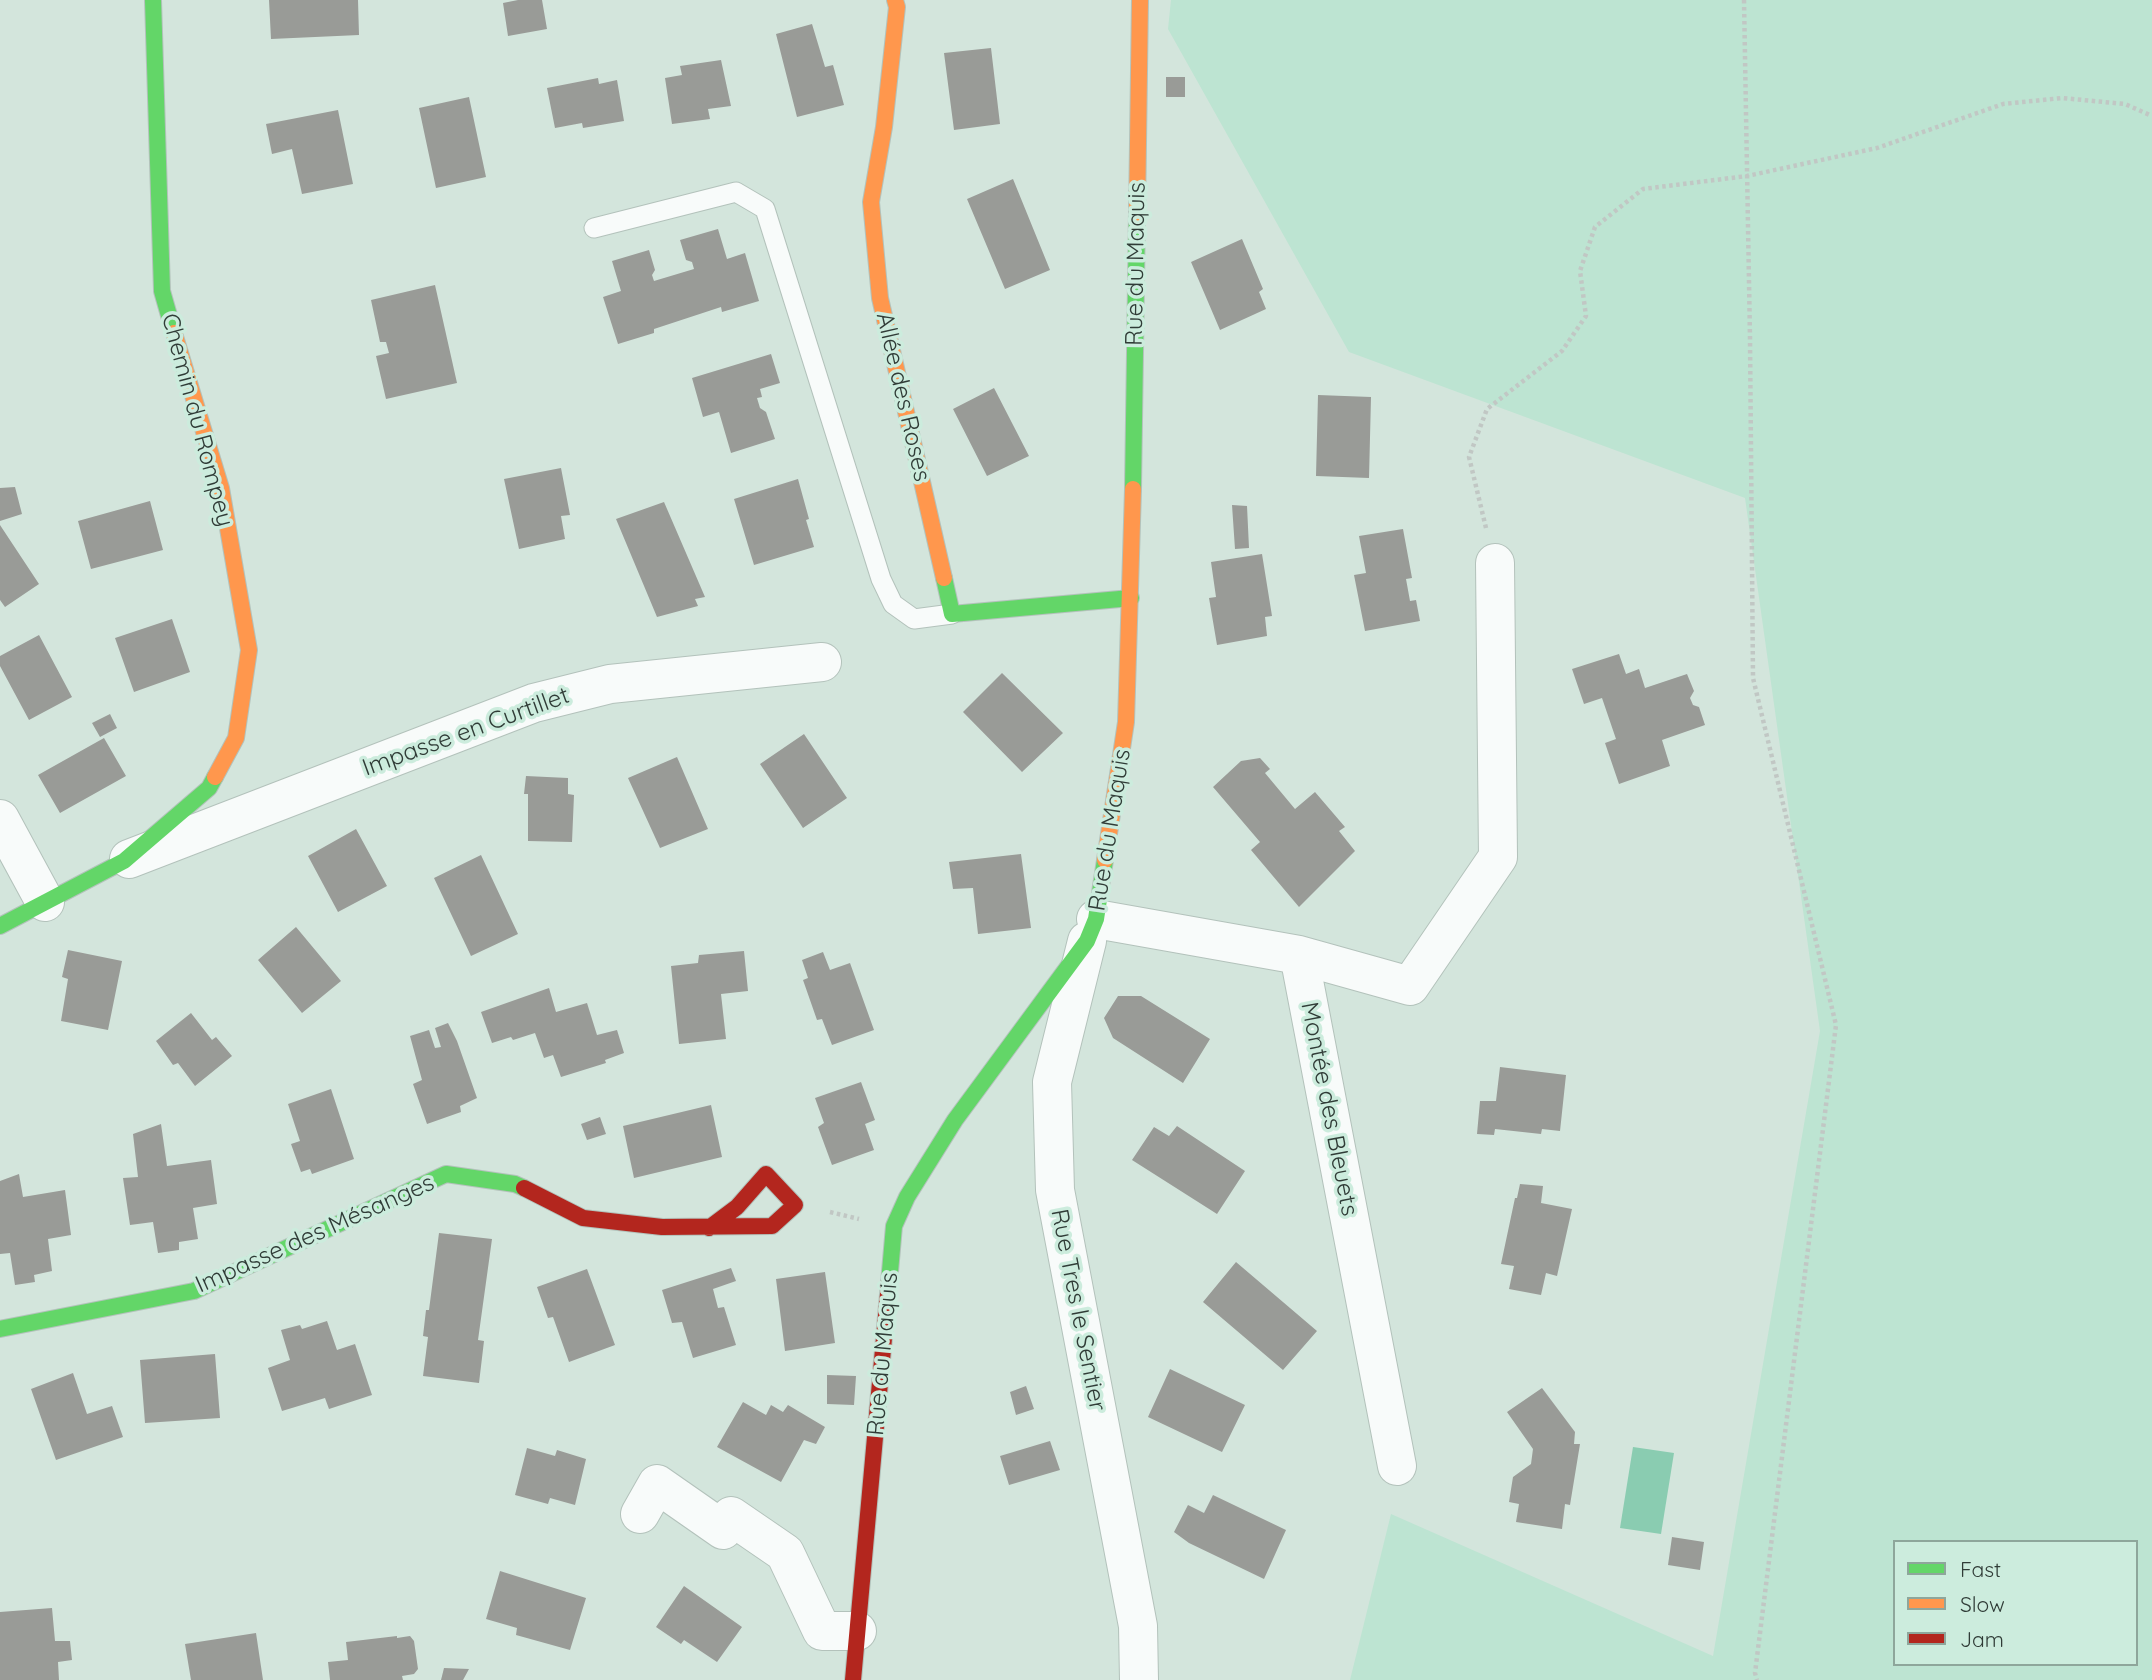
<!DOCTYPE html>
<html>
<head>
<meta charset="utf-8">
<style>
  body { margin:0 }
  #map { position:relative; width:2152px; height:1680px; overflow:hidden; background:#d3e5dc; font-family:Quicksand,sans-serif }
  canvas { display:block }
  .legend { position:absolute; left:1893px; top:1540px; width:245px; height:126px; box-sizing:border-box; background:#ccecdd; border:2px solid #8ea69b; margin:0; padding:9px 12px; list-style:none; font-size:21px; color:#303c37 }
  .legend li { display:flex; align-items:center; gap:14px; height:35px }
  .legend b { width:35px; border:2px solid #8ea69b }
</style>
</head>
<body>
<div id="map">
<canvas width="2152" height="1680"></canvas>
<ul class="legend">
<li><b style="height:9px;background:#63d668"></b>Fast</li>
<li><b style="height:9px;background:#ff974d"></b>Slow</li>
<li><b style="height:9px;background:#b3261e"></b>Jam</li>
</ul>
</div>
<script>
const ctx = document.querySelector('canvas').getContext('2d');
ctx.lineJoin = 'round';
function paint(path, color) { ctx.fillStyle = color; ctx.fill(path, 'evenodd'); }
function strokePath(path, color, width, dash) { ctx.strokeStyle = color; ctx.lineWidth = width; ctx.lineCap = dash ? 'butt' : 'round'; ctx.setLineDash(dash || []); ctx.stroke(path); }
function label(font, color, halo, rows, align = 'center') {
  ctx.font = font + ' Quicksand,sans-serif'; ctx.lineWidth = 7; ctx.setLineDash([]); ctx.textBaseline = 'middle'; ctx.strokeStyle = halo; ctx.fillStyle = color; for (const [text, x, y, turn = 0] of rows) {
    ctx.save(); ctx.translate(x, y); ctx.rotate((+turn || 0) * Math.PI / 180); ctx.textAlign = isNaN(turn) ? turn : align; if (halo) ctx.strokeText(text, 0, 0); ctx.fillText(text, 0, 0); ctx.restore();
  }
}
paint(new Path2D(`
  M1171,0H2152V1680H1350L1391,1514L1713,1656L1820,1031L1745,498L1349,352L1168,29ZM1895,1542H2136V1664H1895Z`), '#bde4d2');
paint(new Path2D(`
  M1633,1447L1674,1453L1661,1534L1620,1528Z`), '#8accb1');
paint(new Path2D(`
  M269,0H358L359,35L271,39Z
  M518,0H542L547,29L508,36L503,3Z
  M812,24L825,67L833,65L844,105L797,117L776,34Z
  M991,48L1000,124L954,130L944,53Z
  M721,60L731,106L708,109L710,119L672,124L665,78L682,75L680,66Z
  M1166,77H1185V97H1166Z
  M598,78L599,84L617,80L624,121L583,128L582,123L555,128L547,88Z
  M469,97L486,177L436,188L419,108Z
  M338,110L353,184L302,194L292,149L272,154L266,124Z
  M1013,179L1050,270L1005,289L967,199Z
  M718,229L727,259L745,253L759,301L722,312L721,307L654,329V333L618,344L603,297L621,291L612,261L649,250L655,270L652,275L654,281L694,269L692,262L686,260L680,240Z
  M1242,239L1263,289L1259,292L1266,309L1220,330L1191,262Z
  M435,285L457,383L386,399L376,356L389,353L386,342H380L371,300Z
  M771,354L780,383L760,389L762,397L757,398L760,408L766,412L775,439L731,453L719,412L703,417L692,378Z
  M994,388L1029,456L987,476L953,409Z
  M1318,395L1371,397L1369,478L1316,476Z
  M561,468L570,515L561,516L565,539L519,549L504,479Z
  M798,479L809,519L806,520L814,547L754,565L734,499Z
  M15,487L22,514L0,521V488Z
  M150,501L163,550L91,569L78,521Z
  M664,502L705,597L695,599L698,606L657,617L616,519Z
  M1232,505L1247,506L1249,548L1235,549Z
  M0,525L39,584L5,607L0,600Z
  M1403,529L1412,578L1406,579L1410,601L1416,600L1420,621L1365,631L1354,575L1366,573L1359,536Z
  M1262,554L1272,616L1265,617L1267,636L1217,645L1209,598L1216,597L1211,562Z
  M172,619L190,672L134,692L115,638Z
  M39,635L72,697L29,720L0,666V656Z
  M1619,654L1626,674L1639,669L1645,688L1687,674L1694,691L1690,698L1693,705L1699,707L1705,725L1662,740L1670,766L1619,784L1605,743L1616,739L1602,698L1584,704L1572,669Z
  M1002,673L1063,733L1022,772L963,712Z
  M110,714L117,728L100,737L92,723Z
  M804,734L847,798L803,828L760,764Z
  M104,738L126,776L60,813L38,775Z
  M677,757L708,829L660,848L628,778Z
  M1260,758L1270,769L1265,773L1295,809L1315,792L1345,827L1339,831L1355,851L1299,907L1251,850L1260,842L1213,787L1241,761Z
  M526,776L568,778V794L574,795L572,842L528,841V794H524Z
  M356,829L387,886L338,912L308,856Z
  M1021,854L1031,928L978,934L973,888L953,889L949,862Z
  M481,855L518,934L471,956L434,878Z
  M296,927L341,981L302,1013L258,960Z
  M68,950L122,961L108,1030L61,1021L68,979L62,977Z
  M744,951L748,991L721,994L726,1039L679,1044L671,966L698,963L699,955Z
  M823,952L830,970L850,963L874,1030L832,1045L822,1019L817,1020L803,980L808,978L802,960Z
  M549,988L556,1012L587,1003L597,1035L617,1030L624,1053L605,1060L606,1063L561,1077L553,1055L544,1058L535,1033L513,1040L511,1037L492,1043L481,1012Z
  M1118,996H1141L1210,1039L1183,1083L1113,1038L1104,1018Z
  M191,1013L212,1040L216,1037L232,1056L195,1086L178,1063L173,1065L156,1041Z
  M448,1023L457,1041L477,1098L460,1106L461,1112L427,1124L413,1084L422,1080L410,1036L429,1030L435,1048L441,1047L435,1028Z
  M1500,1067L1566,1075L1560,1131L1542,1129L1541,1134L1495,1129L1494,1135L1477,1134L1480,1101H1496Z
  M861,1082L875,1120L865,1124L874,1150L832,1165L818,1127L824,1123L815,1098Z
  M331,1089L354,1159L312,1174L310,1169L301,1172L291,1144L300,1141L288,1104Z
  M711,1105L722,1157L634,1178L623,1126Z
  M600,1117L606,1134L587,1140L581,1124Z
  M161,1124L167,1166L211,1160L217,1204L193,1208L198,1239L179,1242V1250L158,1253L153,1222L130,1225L123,1178L138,1177L133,1134Z
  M1177,1126L1245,1171L1217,1214L1132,1160L1154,1127L1169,1136Z
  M19,1174L23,1197L65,1190L71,1235L48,1239L52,1271L34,1275L35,1282L15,1285L10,1253L0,1254V1181Z
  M1520,1184L1543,1186L1541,1203L1572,1209L1557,1276L1546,1273L1541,1295L1509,1289L1514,1266L1501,1264L1515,1198H1517Z
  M439,1233L492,1239L478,1340L484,1341L479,1383L423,1376L428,1337L423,1336L426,1310H429Z
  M1236,1262L1317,1331L1283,1370L1203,1302Z
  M731,1268L736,1281L713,1289L718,1308L724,1307L736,1345L693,1358L682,1322L672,1323L662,1290Z
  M587,1269L615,1345L569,1362L553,1317L548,1318L537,1287Z
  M825,1272L835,1343L785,1351L776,1279Z
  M327,1321L337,1350L355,1344L372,1395L329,1409L325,1398L282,1411L268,1368L290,1360L281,1330L300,1325L302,1329Z
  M215,1354L220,1418L145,1423L140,1360Z
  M1170,1369L1245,1405L1222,1452L1148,1417Z
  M73,1373L87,1414L112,1406L123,1437L56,1460L31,1389Z
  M827,1375L856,1376L854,1405L827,1404Z
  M1026,1386L1034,1409L1016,1415L1010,1392Z
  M1542,1388L1575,1432L1574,1444H1580L1570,1505L1565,1504L1562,1529L1516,1522L1519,1504L1509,1502L1513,1477L1531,1464L1533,1449L1507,1412Z
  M743,1402L766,1415L771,1405L783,1412L788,1405L825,1427L816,1444L804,1440L781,1482L717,1447Z
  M1050,1441L1060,1470L1009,1485L1000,1456Z
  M527,1448L555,1456L557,1450L586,1459L575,1505L550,1498L548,1504L515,1495Z
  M1213,1495L1286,1530L1264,1579L1189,1543L1174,1532L1188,1505L1204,1513Z
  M1672,1537L1704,1542L1700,1570L1668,1565Z
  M500,1571L586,1598L570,1650L516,1635L517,1628L486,1619Z
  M684,1586L742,1627L717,1662L684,1640L681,1644L656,1627Z
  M52,1608L55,1641H70L72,1660L58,1662L59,1680H0V1612Z
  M256,1633L263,1680H191L185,1644Z
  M397,1636V1638L410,1636L414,1641L418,1669L414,1674L402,1676L403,1680H330L328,1662L348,1660L346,1642Z
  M444,1668L469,1669L463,1680H441Z`), '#999b97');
const lane = new Path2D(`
  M594,228L736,192L765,209L881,579L893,604L914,619L952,614`);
const street = new Path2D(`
  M0,819L45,902
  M129,859L534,703L610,684L822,662
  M1096,919L1299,955L1397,1466
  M1087,941L1052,1082L1055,1190L1138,1626L1139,1680
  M1299,955L1410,986L1498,857L1495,563
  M640,1514L657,1484L723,1530L731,1516L785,1553L822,1631H857`);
const fast = new Path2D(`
  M153,0L162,291L174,333
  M1133,489L1137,214
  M944,578L952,614L1131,598
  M0,926L124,861L209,788L215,777
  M889,1283L894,1226L907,1197L955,1120L1087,941L1096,919L1105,860
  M0,1329L194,1291L446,1174L515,1184L524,1188`);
const slow = new Path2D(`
  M895,0L897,7L884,127L871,202L880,298L944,578
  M1137,214L1140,0
  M174,333L221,488L249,650L236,738L215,777
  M1105,860L1126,722L1133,489`);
const jam = new Path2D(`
  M524,1188L583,1218L662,1227L772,1226L795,1205L766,1174L737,1207L709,1228
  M853,1680L889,1283`);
strokePath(lane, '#b3c2bb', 21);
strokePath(street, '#b3c2bb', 40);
strokePath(fast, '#b3c2bb', 18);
strokePath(slow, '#b3c2bb', 18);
strokePath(jam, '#b3c2bb', 18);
strokePath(new Path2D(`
  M1744,0L1750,338L1753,678L1836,1025L1755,1673L1757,1680
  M1486,528L1469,457L1487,409L1562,351L1586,316L1580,271L1595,227L1643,189L1747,176L1877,148L2003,104L2062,98L2125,104L2152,116
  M830,1212L859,1219`), '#c1c7c4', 4.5, [3.5, 3.5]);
strokePath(lane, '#f8fbfa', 19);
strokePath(street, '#f8fbfa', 38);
strokePath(fast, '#63d668', 16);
strokePath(slow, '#ff974d', 16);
strokePath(jam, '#b3261e', 16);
label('24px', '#303c37', '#ccecdd', [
  ["Rue du Maquis",1136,264,-89],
  ["Allée des Roses",903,397,77],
  ["Chemin du Rompey",197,420,75],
  ["Impasse en Curtillet",466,732,-20],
  ["Rue du Maquis",1110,830,-81],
  ["Montée des Bleuets",1329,1109,79],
  ["Impasse des Mésanges",315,1234,-24],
  ["Rue Tres le Sentier",1078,1310,79],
  ["Rue du Maquis",883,1354,-85]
]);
</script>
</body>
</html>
